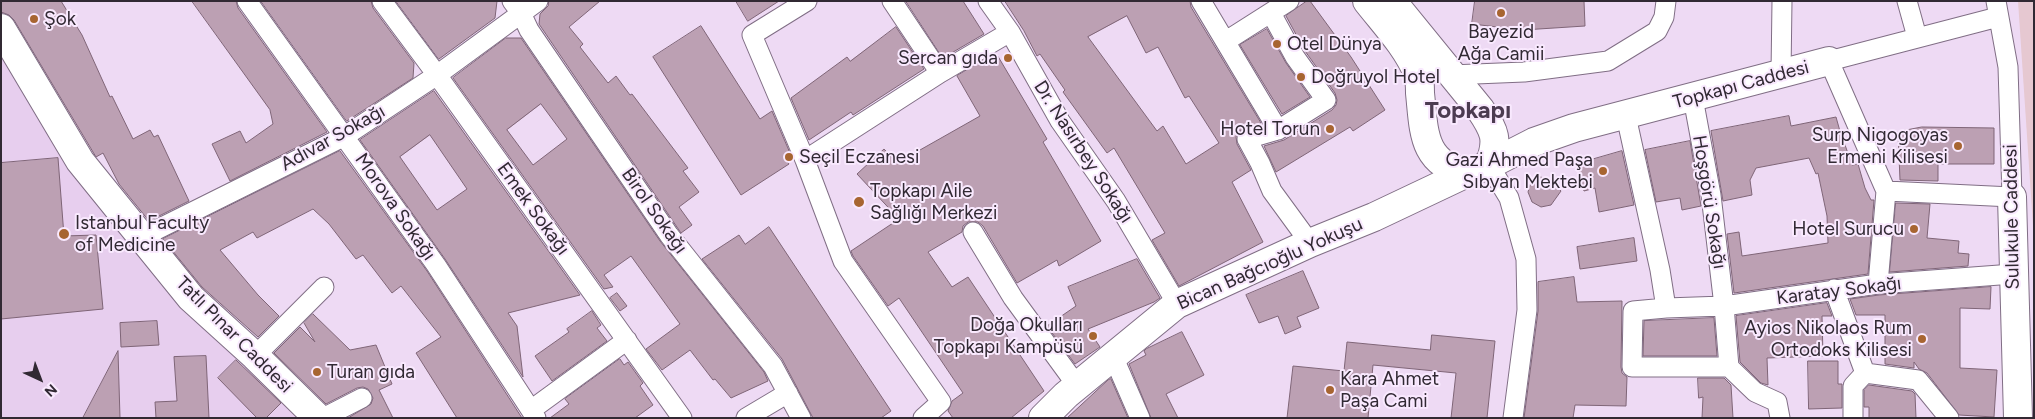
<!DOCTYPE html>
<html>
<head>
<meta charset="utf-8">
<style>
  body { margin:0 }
  #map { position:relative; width:2035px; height:419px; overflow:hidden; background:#eedaf4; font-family:Figtree,sans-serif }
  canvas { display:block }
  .frame { position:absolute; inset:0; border:2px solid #312933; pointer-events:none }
  .north { position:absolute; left:15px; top:354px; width:50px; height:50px; -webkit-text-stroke:4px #f9e9fe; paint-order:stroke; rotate:137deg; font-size:14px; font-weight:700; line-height:20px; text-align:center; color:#312933 }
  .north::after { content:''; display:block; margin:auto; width:18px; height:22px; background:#312933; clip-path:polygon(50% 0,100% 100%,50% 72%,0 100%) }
</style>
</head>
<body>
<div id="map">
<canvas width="2035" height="419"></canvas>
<div class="frame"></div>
<div class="north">N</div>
</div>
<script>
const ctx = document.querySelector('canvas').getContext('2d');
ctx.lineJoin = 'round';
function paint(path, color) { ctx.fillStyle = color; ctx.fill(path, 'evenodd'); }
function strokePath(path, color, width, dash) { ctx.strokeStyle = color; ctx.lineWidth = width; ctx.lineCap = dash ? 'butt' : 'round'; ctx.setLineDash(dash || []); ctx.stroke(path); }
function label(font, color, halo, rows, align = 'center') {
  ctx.font = font + ' Figtree,sans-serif'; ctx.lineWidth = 4; ctx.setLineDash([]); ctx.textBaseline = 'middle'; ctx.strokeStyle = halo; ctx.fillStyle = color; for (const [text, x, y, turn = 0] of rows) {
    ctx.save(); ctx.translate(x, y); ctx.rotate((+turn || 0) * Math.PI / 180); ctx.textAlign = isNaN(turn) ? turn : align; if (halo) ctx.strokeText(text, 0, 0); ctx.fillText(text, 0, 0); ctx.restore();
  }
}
paint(new Path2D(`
  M1,47L302,418H1Z`), '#e7ceee');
paint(new Path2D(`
  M2018,1H2034V241Z`), '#e6c8d1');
const building = new Path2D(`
  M1,1H61L82,35L110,97L112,96L133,139L150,130L154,137L158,135L189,201L149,221L119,184L103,153L96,157L93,152L14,20L9,15L1,12Z
  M192,1H236L238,8L327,132L230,181L212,144L240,131L246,143L273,124L270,110Z
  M261,1H371L373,8L414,63L413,78L347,121Z
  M396,1H497L495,18L439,59Z
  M549,1H600L569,27L583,44L580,47L608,83L616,76L630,95L632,94L688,168L683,171L699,192L679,207L692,225L681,233L539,24L540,14L548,6Z
  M736,1H779L748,21Z
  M906,1H963L984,34L943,58Z
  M1005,1H1190L1191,7L1261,123L1244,128L1238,132L1236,137L1237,144L1251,170L1232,182L1263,242L1179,286L1152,240L1165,233L1114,148L1107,153L1063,92L1065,90L1040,54L1037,56L1024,31ZM1127,16L1146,53L1158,47L1185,98L1189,96L1219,143L1186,164L1163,126L1157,131L1088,37Z
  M1307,1H1310L1351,57L1385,110L1353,131L1350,127L1276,172L1264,146L1284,140L1332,110L1336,105L1337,100L1335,93L1305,51L1286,16Z
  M1475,1H1584L1585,26L1523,30L1472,24Z
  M701,26L760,119L772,111L790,153L784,157L789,164L741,195L653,57Z
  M896,27L924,69L853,115L851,112L809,140L791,98L847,57L850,61Z
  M1267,29L1286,63L1310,97L1282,114L1240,45Z
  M506,38H521L660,241L764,372L768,381L731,398L715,379L713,380L690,350L662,370L646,349L680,324L631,256L604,275L613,287L604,289L453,78ZM541,104L567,139L533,165L507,130Z
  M996,53L1047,139L1043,142L1101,241L1059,266L1057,260L1017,283L983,226L978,222H968L963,226L962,232L928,252L952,287L968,277L1044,391L1011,418H953L948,411L952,401L963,393L899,298L888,306L853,256L851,251L899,219L857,174L884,149L897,163L980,116L957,76Z
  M434,91L580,295L508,313L517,326L523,377L445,259L360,140ZM430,135L467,189L437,210L400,157Z
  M1789,116L1791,126L1836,117L1843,142H1844L1852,165L1858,164L1865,188L1871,200H1874L1868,274L1734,293L1727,234L1739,232L1742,256L1828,243L1827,216L1818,173L1816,174L1809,158L1756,168L1750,180L1752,195L1723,201L1711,131Z
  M1922,127L1994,128V164H1938V181L1900,180L1898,132Z
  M1690,141L1701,206L1682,210L1680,198L1656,202L1645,150Z
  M340,151L427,271L522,418H457L416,353L441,337L401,286L392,293L363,255L356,259L329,224L313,209L257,238L253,232L220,250L258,295L279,316L258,337L202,287L163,239Z
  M1622,151L1634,205L1599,212L1595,188L1584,191L1577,164Z
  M58,158L64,236L96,235L103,309L1,319V163Z
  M1540,177L1550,179L1561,191L1551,205L1541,207L1532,202L1528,192L1531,182Z
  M1896,203L1930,204L1927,238L1959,241L1958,253L1969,254L1968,266L1890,272Z
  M769,227L891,411L881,418H813L782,359L702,259L739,235L745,244Z
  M1634,238L1637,261L1580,269L1577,247Z
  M1137,259L1160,298L1154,302L1088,329L1100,347L1075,364L1047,326L1076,306L1068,287Z
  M1303,271L1319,308L1297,317L1301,327L1285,334L1278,316L1259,323L1246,295Z
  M1574,277L1577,302L1622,301L1621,367L1622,373L1627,377L1626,406L1575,405L1573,418H1524L1538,311V282Z
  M1991,287L1990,309L1960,308V368L1997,370L1994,417L1959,415L1927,373L1919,369L1914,362V368L1885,364V315H1856L1850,299L1879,295Z
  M617,293L627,306L620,311L610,298Z
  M1827,303L1832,316H1822L1823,356L1767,358L1768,385L1761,383L1740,362L1736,316Z
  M592,311L601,325L597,328L607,341L552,381L535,356L569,332L567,329Z
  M313,314L350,350L376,345L392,384L379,390L393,418H348L371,404L373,398L368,389L363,387L357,388L326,404L274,353L300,327L315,342L304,323Z
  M1714,318L1717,356H1643L1644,321Z
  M157,321L159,345L121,347L120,323Z
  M1182,332L1204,375L1166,394L1178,418H1151L1129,364L1146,355L1144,351L1146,349Z
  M1432,335L1495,341L1487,418H1451L1456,373L1373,365L1368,418H1287L1293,366L1344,371L1347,342L1430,350Z
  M118,351L120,418H83Z
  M206,356L209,418H156L155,402L177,401L174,357Z
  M620,359L624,365L628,362L643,383L640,386L653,405L635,418H550L569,404L565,399Z
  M236,360L281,403L266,418H257L218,378Z
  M1808,361H1838V384H1842V408L1809,409Z
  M1698,378H1724L1731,385L1733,418H1702L1703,397L1699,398Z
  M1111,379L1128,418H1067L1108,380Z
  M1869,385L1912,391L1915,394L1916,418H1869V407H1864V390Z`);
paint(building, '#bca0b3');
strokePath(building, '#7f6577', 1);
const street = new Path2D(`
  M247,1L436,265L536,418
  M382,1L437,75L682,418
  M512,1L521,13L529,30L669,235L773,366L801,418
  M807,1L752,35L805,160L843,261L941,402L923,418
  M892,1L940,73
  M988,1L1010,32L1060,121L1116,201L1177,304
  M1201,1L1278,130
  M1907,1L1917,37
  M1271,13L1295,57L1326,100L1278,130L1247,139L1260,163L1272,191L1310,243
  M1226,41L1289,1
  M1781,74L1782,1
  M1451,75L1524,72L1608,61L1657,31L1664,17L1666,1
  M1693,98L1711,195L1724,306L1729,367H1632L1633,311L1666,308L1724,306L1878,284L2013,274
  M1626,116L1660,270L1666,308
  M805,160L940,73L1010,32
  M1489,165L1509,198L1526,259L1527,310L1513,418
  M1886,191L2012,197L2008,67L1996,1
  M973,232L1013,298L1078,387
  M142,237L345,136L437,75L538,1
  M1878,284L1886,191L1829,61L1998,17
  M1834,289L1865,373L1918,380L1949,418
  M255,356L324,287
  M1113,356L1140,418
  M1729,367L1755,392L1777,402L1780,418
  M531,410L627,340
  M323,418L362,398
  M746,418L788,393
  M1853,418V386L1865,373`);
const secondary = new Path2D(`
  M1367,1C1385,24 1407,47 1418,74C1420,80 1420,87 1420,93C1424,131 1422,164 1467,173
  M1,28L80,161L191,298L255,356L318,418
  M1489,165L1534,142L1574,128L1829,61
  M2012,197L2018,418
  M1043,418L1066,395L1177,304L1310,243L1374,217L1467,173L1489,165C1499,140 1495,131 1480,109L1392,1`);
strokePath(street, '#806e85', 21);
strokePath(secondary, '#806e85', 30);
strokePath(street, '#fff', 19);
strokePath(secondary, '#fff', 28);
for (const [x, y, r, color] of [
  [1501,13,5,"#a76531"],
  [34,19,5,"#a76531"],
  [1277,44,5,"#a76531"],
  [1008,58,5,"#a76531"],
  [1301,77,5,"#a76531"],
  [1330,129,5,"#a76531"],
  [1958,146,5,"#a76531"],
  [789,157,5,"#a76531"],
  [1603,171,5,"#a76531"],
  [859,202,6,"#a76531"],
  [1914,229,5,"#a76531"],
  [64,234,6,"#a76531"],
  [1093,336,5,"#a76531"],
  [1922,339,5,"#a76531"],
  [317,372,5,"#a76531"],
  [1330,390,5,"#a76531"]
]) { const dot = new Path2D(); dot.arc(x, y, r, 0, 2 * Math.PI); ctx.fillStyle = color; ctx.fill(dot); strokePath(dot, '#f9e9fe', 2); }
label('19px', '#312933', '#f9e9fe', [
  ["Şok",44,19],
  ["Bayezid",1501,32,"center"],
  ["Ağa Camii",1501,54,"center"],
  ["Otel Dünya",1287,44],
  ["Sercan gıda",998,58,"right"],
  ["Doğruyol Hotel",1311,77],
  ["Hotel Torun",1320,129,"right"],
  ["Surp Nigogoyas",1948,135,"right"],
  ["Ermeni Kilisesi",1948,157,"right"],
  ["Seçil Eczanesi",799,157],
  ["Gazi Ahmed Paşa",1593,160,"right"],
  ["Sıbyan Mektebi",1593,182,"right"],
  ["Topkapı Aile",870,191],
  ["Sağlığı Merkezi",870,213],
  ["Istanbul Faculty",75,223],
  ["of Medicine",75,245],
  ["Hotel Surucu",1904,229,"right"],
  ["Doğa Okulları",1083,325,"right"],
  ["Topkapı Kampüsü",1083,347,"right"],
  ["Ayios Nikolaos Rum",1912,328,"right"],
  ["Ortodoks Kilisesi",1912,350,"right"],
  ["Turan gıda",327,372],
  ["Kara Ahmet",1340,379],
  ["Paşa Cami",1340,401]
], 'left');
label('19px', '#312933', '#f9e9fe', [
  ["Topkapı Caddesi",1741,85,-15],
  ["Adıvar Sokağı",333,138,-29],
  ["Dr. Nasırbey Sokağı",1083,152,57],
  ["Hoşgörü Sokağı",1709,202,81],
  ["Morova Sokağı",395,207,55],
  ["Emek Sokağı",533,209,54],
  ["Birol Sokağı",654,211,55],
  ["Sulukule Caddesi",2012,217,-91],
  ["Bican Bağcıoğlu Yokuşu",1270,264,-24],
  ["Karatay Sokağı",1839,291,-7],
  ["Tatlı Pınar Caddesi",234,335,45]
]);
label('bold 24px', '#4c3b51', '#f9e9fe', [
  ["Topkapı",1468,111]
]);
</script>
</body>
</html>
